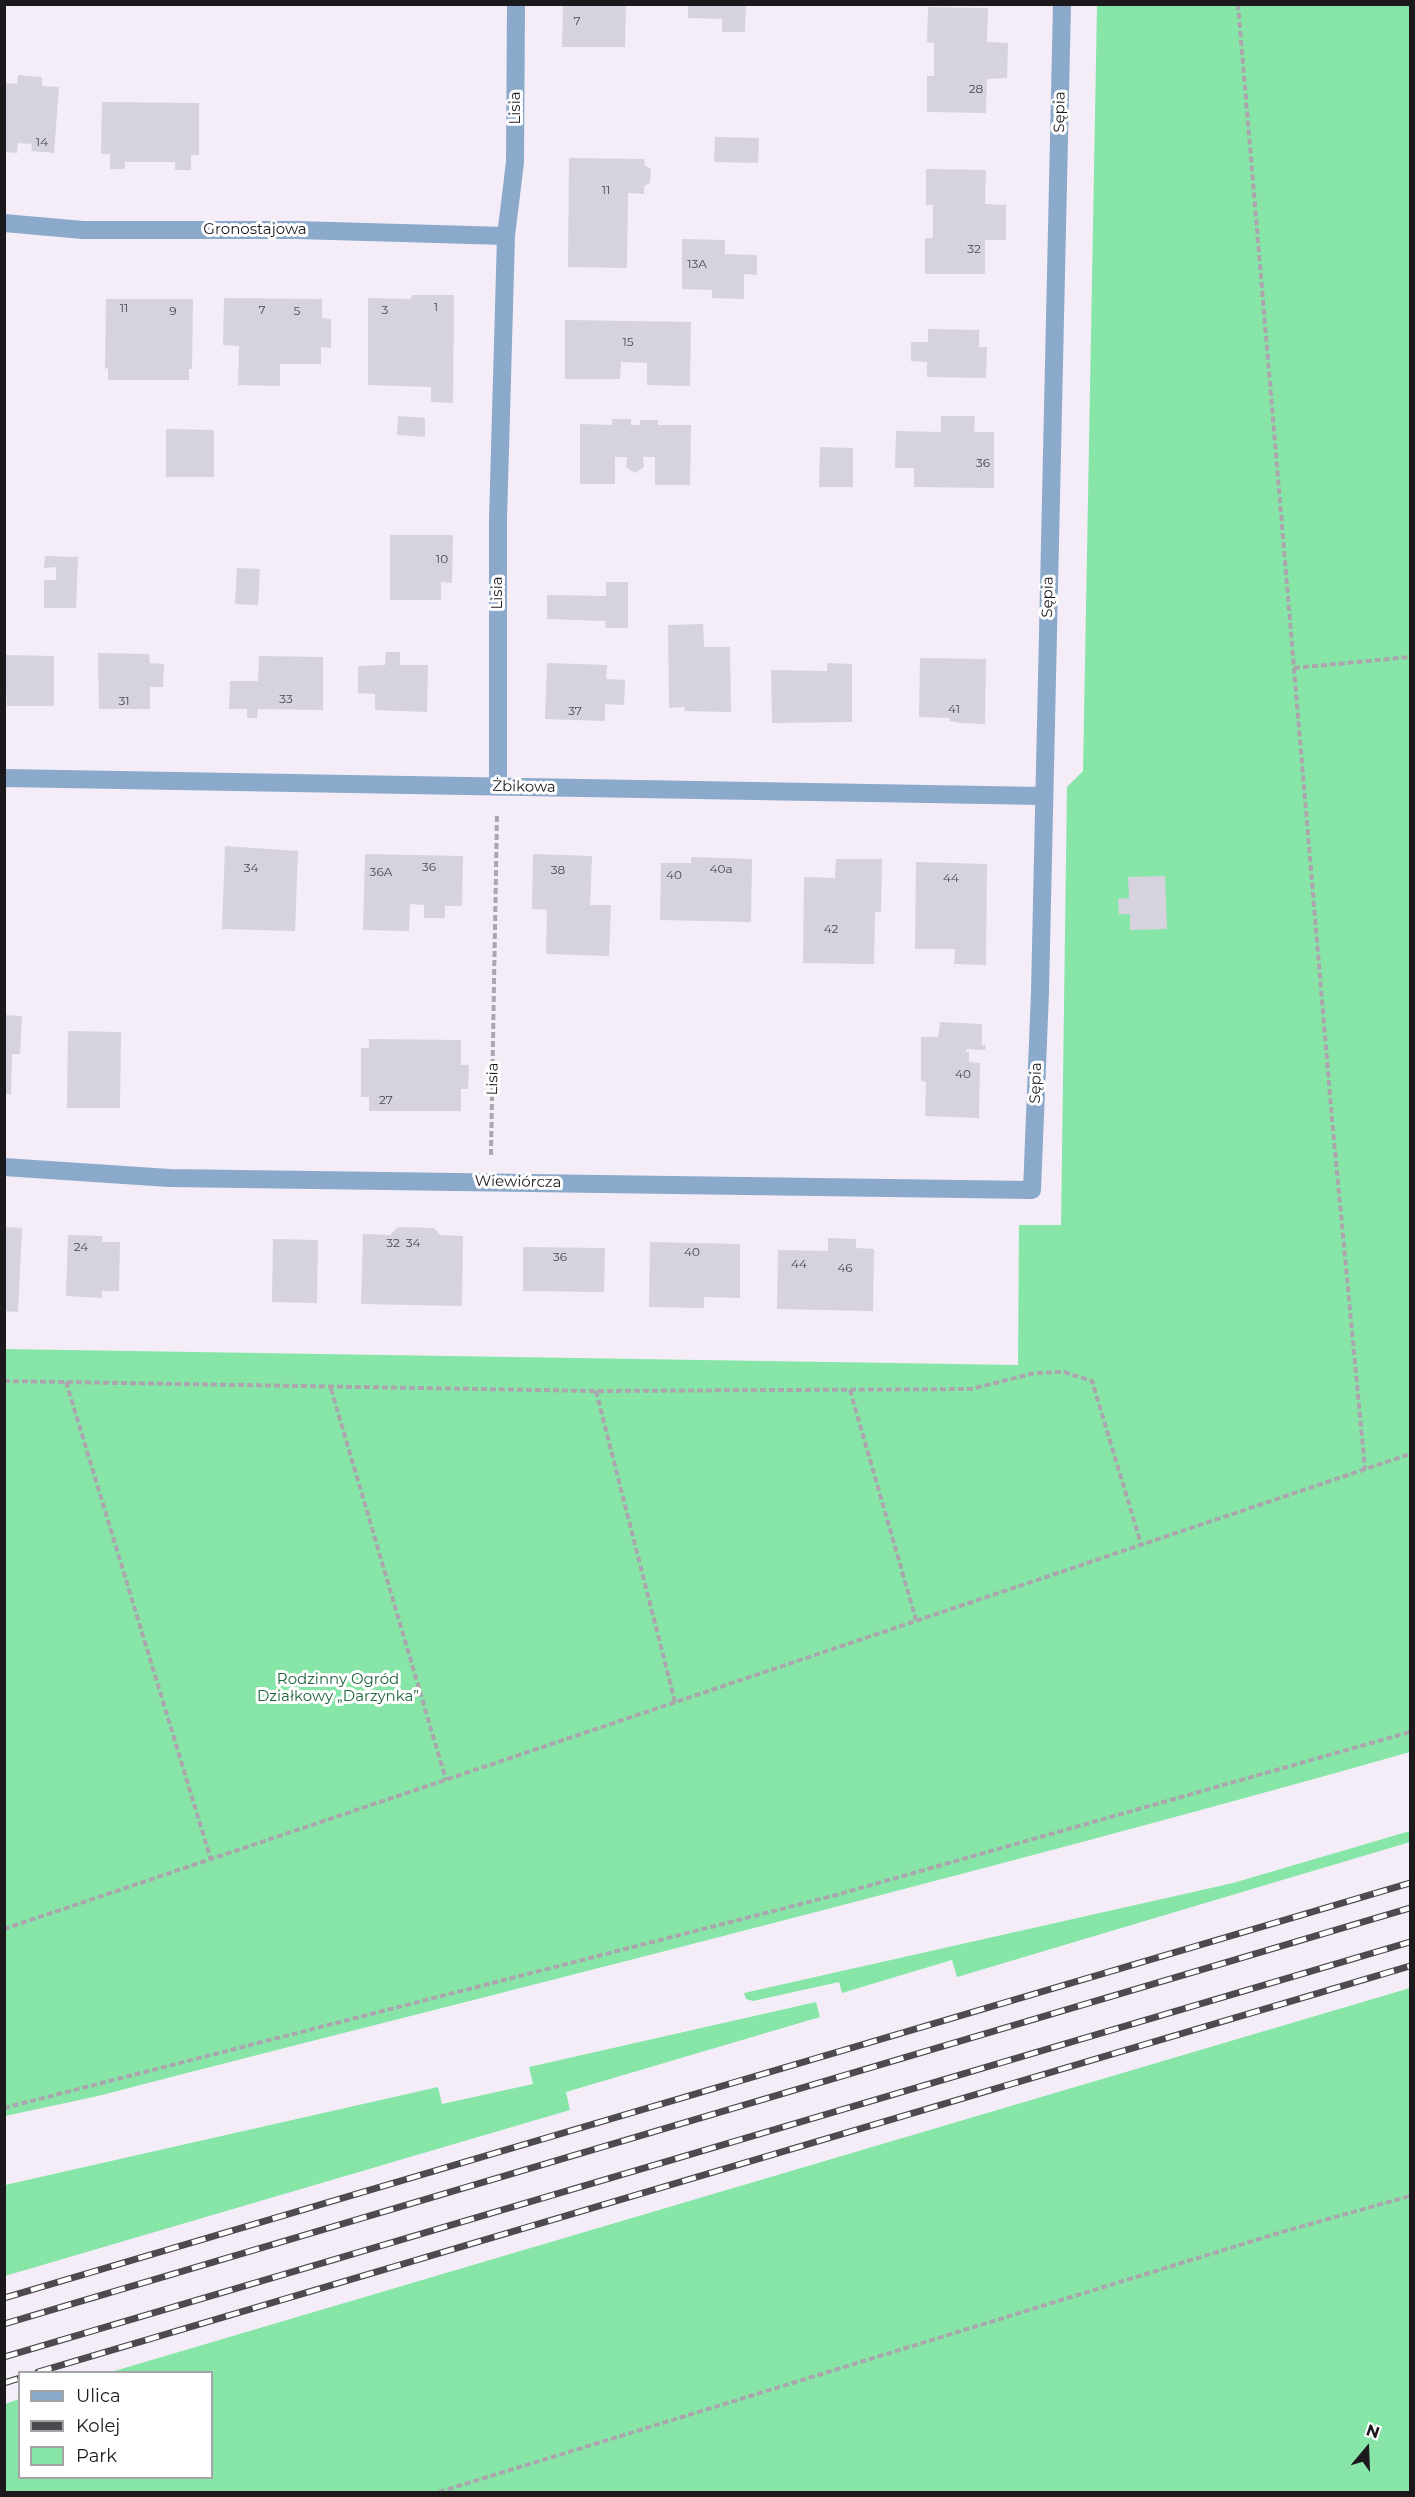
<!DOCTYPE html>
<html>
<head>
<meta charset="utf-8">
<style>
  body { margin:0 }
  #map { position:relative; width:1415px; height:2497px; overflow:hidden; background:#f4edf8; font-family:Montserrat,sans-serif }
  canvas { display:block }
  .frame { position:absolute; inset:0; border:6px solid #1c191d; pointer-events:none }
  .legend { position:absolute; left:18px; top:2371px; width:195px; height:108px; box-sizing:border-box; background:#fff; border:2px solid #a4a3a5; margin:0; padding:8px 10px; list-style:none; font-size:18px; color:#1c191d }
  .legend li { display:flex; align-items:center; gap:12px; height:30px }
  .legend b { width:30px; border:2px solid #a4a3a5 }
  .north { position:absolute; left:1337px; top:2419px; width:60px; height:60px; -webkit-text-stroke:4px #fff; paint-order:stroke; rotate:19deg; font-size:16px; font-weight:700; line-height:24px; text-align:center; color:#1c191d }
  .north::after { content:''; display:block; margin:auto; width:21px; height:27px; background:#1c191d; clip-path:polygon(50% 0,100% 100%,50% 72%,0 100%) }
</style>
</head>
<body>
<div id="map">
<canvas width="1415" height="2497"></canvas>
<div class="frame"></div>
<ul class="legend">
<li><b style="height:8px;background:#8ba9ca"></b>Ulica</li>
<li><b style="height:8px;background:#4d4a4f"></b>Kolej</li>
<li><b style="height:16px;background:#87e6a7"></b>Park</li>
</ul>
<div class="north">N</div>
</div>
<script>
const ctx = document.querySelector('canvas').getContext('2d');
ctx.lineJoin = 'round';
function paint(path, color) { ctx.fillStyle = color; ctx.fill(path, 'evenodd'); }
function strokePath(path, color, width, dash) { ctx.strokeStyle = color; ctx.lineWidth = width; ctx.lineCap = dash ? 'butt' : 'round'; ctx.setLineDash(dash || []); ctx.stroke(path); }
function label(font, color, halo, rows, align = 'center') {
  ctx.font = font + ' Montserrat,sans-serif'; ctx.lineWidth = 6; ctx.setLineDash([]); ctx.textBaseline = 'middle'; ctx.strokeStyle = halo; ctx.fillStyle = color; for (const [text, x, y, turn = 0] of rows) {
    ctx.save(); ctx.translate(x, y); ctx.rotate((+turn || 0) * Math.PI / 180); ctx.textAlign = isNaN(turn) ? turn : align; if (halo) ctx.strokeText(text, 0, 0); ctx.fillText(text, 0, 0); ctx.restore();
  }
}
paint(new Path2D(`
  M1097,5H1410V1752C975,1875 536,1983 98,2096L5,2116V1349L1018,1365L1019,1225H1061L1067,787L1083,771Z
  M1410,1831V1842L957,1977L952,1960L842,1993L839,1982L753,2001L746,1999L744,1993L1233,1883Z
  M1410,1988V2492H5V2404L19,2399L20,2478H212V2372H111Z
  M816,2002L820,2017L566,2092L570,2110L5,2276V2185L438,2087L442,2104L533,2084L529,2067Z`), '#87e6a7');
paint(new Path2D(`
  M563,4H626L625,47H562Z
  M688,4H746L745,32H722V19L688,18Z
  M928,7L988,8L987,42L1008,43L1007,78L987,79L986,113L927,112V76H934V43L927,42Z
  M18,75L42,77V86L59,87L54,153L31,151L32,144L18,143L17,153L4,152V83L17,84Z
  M102,102L199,103V155H191V170H175V162H125V169H110V154H101Z
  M715,137L759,138L758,163L714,162Z
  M569,158L645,159L644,165L651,169L650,183L644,186V194L628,193L627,268L568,267Z
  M926,169L986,170L985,204L1006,205V240H985V274H925V238H933V205H926Z
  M682,239L725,240V254L757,255V275L744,274V299L712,298V290L682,289Z
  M412,295H454L453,403L431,402V387L368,385V298L411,299Z
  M224,298L322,299V318L331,319V348L321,347V364H280V386L238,385L239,346L223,345Z
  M106,299H193L192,369H189V380H108V368L105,369Z
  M565,320L691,322L690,386L647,385V363L621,362L620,379H565Z
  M928,329L979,330V347H987L986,378L927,377V362L911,361V342H928Z
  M398,416L425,418V437L397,435Z
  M941,416H975L974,432H994V488L914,487V468H895L896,431L941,432Z
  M612,419H631V425H640V420H658V425H691L690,485H655V457H643L644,467L635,473L626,467L627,457H615V484H580V424L612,425Z
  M166,429L214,430V477H166Z
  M820,447L853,448V487H819Z
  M390,535H453L452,583L441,582V600H390Z
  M45,556L78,557L76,608H44V580H56V567L44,568Z
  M237,568L260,569L258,605L235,604Z
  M606,582H628V628H606L605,621L547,619V595L606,596Z
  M703,624L704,647H730L731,712L684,711L685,707L669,708L668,625Z
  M386,652H400V665H428L427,712L375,710V694L358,693V666L385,665Z
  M98,653L149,654L150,663L164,664L163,687H150V709H99Z
  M4,655L54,656V706H7Z
  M259,656L323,657V710L258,709L257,718H247V709H229L230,681H258Z
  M920,658L986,659L985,724L961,723L949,721L950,718L919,717Z
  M547,663L607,665L606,679L625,680L624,705L605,704V721L545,719Z
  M827,663L852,664V722L772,723L771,670L827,671Z
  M225,846L298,851L295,931L222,929Z
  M365,854L463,856L462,906H445V918H424V905L410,904L409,931L363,930Z
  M533,854L592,856L590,905H611L609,956L546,954L547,910L532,909Z
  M691,857L752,859L751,922L660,920L661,863H691Z
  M836,859H882L881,912H875L874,964L803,963L804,877L835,878Z
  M916,862L987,864L986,965L954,964L955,949H915Z
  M1165,876L1167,929L1130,930V914H1119L1118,899L1129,898L1128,877Z
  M4,1015L22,1016L20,1054H12L11,1094H4Z
  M940,1022L982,1024V1045H986L985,1050L967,1049L966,1052H969V1062L980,1063L979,1118L925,1116L926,1082L921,1081V1037H938Z
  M68,1031L121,1032L120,1108H67Z
  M369,1039L461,1040V1065H469L468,1089H461V1111H369V1097H361V1048H369Z
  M4,1227L22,1228L18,1312L4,1311Z
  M398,1227L434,1228L440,1235L463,1236L462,1306L361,1304L363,1234L390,1235Z
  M68,1235L102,1236V1242H120L119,1291H102V1298L66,1296Z
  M828,1238L856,1239V1248L874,1249L873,1311L777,1309L778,1250L828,1251Z
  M273,1239L318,1240L317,1303L272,1302Z
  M650,1242L740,1244V1298L704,1297V1308L649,1307Z
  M523,1247L605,1248L604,1292L523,1291Z`), '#d6d2de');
strokePath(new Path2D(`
  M1238,4L1332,1119L1365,1469
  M1294,668L1410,657
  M491,1155L497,814
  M4,1381L596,1391L971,1389L1035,1373L1064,1372L1092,1381L1141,1544
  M66,1382L211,1860
  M331,1389L446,1780
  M850,1390L916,1620
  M596,1391L675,1702
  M4,1929L1410,1454
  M4,2108L836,1895L1410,1732
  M439,2492L1282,2232L1410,2196`), '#aba5ae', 4, [6, 3]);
strokePath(new Path2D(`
  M4,223L83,230H296L506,236
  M4,778L1043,796
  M498,787V520L506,236L515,162L516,4
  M4,1167L169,1178L1032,1190L1040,992L1062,4`), '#8ba9ca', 18);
const rail = new Path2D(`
  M4,2298L1410,1883
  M4,2324L1410,1908
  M4,2357L1410,1942
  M38,2372L1410,1966
  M4,2383L20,2378`);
strokePath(rail, '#4d4a4f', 7);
strokePath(rail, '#fff', 4.5, [14]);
label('12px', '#4a474d', null, [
  ["7",577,21],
  ["28",976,89],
  ["14",42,142],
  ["11",606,190],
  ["32",974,249],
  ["13A",697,264],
  ["1",436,307],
  ["11",124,308],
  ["7",262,310],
  ["3",385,310],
  ["9",173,311],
  ["5",297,311],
  ["15",628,342],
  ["36",983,463],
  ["10",442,559],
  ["33",286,699],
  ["31",124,701],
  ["41",954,709],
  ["37",575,711],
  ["36",429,867],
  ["34",251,868],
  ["40a",721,869],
  ["38",558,870],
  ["36A",381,872],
  ["40",674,875],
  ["44",951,878],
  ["42",831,929],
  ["40",963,1074],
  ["27",386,1100],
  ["32",393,1243],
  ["34",413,1243],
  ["24",81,1247],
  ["40",692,1252],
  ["36",560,1257],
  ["44",799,1264],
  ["46",845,1268]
]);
label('15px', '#1c191d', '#fff', [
  ["Lisia",516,108,-90],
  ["Sępia",1060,112,-89],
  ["Gronostajowa",255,230],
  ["Lisia",498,593,-90],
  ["Sępia",1048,597,-89],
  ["Żbikowa",524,787,1],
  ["Lisia",493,1079,-89],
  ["Sępia",1036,1083,-88],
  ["Wiewiórcza",518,1182,1]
]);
label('15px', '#1f643b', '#fff', [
  ["Rodzinny Ogród",338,1680],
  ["Działkowy „Darzynka”",338,1697]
]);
</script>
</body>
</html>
